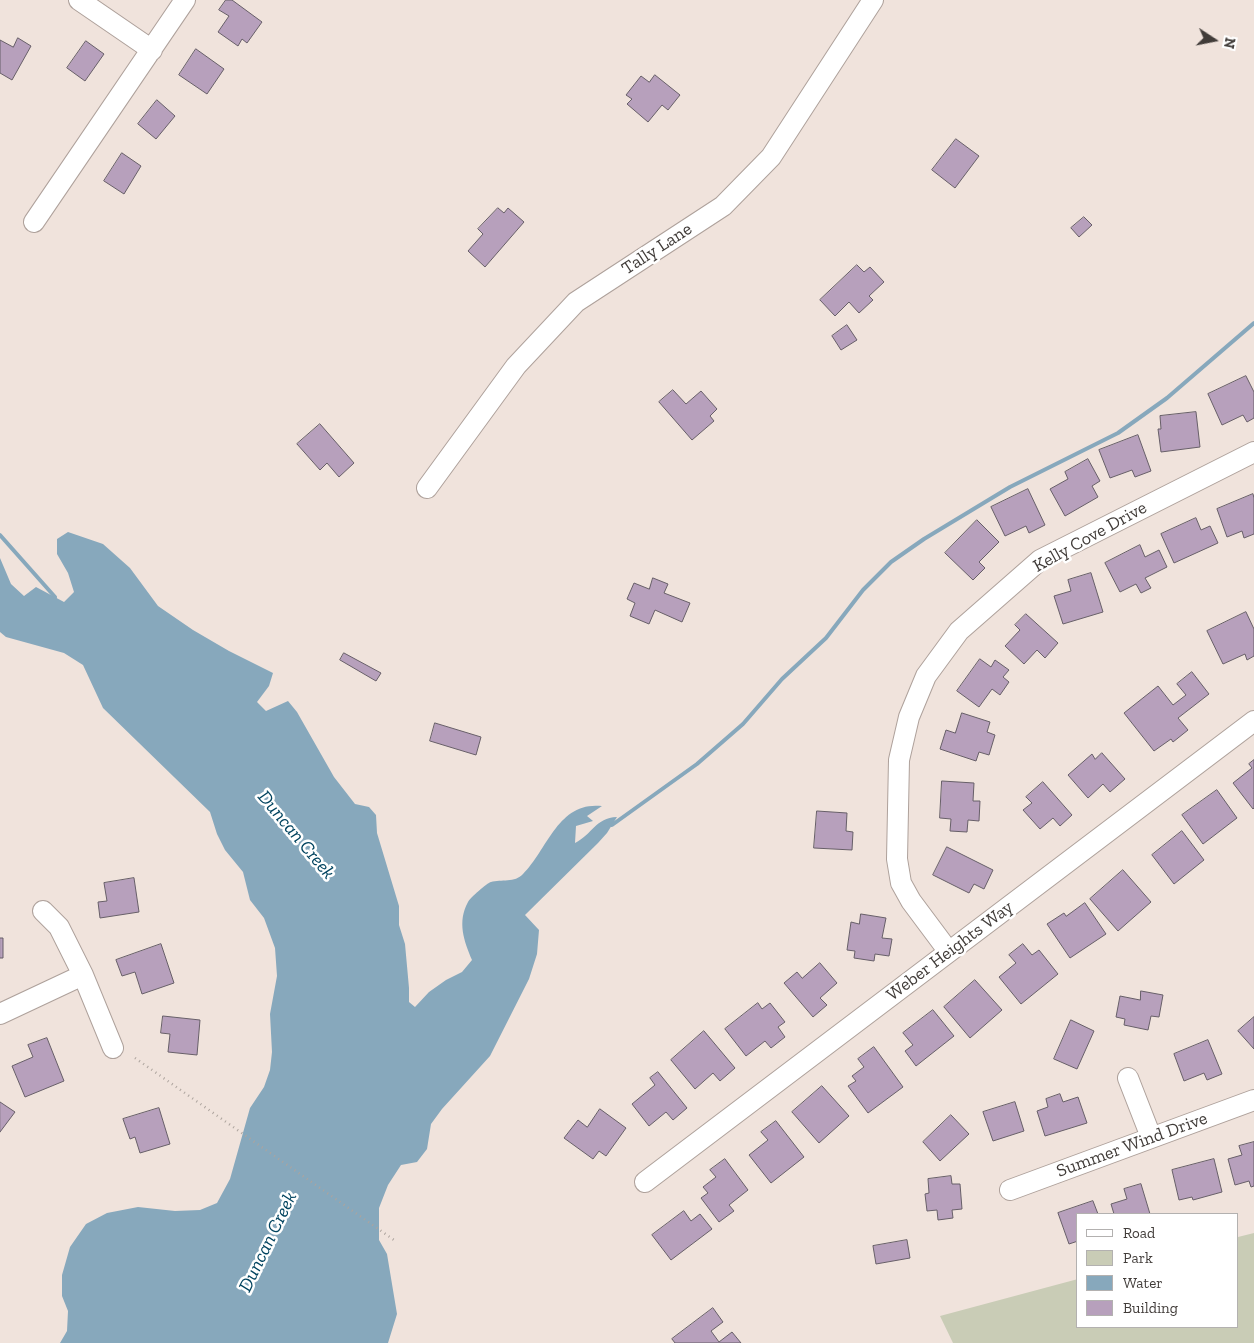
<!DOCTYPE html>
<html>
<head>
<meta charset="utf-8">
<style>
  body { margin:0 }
  #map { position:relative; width:1254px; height:1343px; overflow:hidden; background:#f0e3dc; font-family:"Zilla Slab",serif }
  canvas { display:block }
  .legend { position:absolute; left:1076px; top:1213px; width:162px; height:115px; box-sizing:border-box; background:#fff; border:1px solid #b3b1b0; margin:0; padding:6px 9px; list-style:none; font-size:15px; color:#413c39 }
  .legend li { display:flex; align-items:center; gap:10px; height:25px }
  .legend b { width:25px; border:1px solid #b3b1b0 }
  .north { position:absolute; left:1189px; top:15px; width:50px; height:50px; -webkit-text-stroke:4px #fff; paint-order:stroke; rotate:101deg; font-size:14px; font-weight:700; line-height:20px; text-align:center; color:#413c39 }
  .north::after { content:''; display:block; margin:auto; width:18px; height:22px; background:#413c39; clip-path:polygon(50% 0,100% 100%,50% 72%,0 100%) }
</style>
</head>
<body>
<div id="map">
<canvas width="1254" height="1343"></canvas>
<ul class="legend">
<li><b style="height:6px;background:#fff"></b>Road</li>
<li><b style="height:14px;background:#c9ccb6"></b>Park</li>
<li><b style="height:14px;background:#87a8bc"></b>Water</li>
<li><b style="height:14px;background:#b7a0bc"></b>Building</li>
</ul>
<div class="north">N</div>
</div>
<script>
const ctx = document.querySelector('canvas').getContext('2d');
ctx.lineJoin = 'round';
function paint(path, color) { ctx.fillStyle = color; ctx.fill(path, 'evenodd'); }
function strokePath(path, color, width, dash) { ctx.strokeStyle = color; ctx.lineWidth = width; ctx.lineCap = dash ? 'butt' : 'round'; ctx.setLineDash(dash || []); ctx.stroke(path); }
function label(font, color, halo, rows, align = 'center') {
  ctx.font = font + ' "Zilla Slab",serif'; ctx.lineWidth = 5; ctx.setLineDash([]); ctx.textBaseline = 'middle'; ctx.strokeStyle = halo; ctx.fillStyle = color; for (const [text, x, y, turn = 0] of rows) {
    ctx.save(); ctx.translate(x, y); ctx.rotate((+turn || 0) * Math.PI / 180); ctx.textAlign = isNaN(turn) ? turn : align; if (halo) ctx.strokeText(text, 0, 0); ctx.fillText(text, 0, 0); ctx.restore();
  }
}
paint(new Path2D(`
  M1254,1233V1343H953L940,1316L1078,1279V1327H1238V1237Z`), '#c9ccb6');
paint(new Path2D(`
  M68,532L103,544L130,568L158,606L193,630L229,651L273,673L269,686L257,702L266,711L288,701L297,712L334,777L355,804L369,807L376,815L377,833L399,906V925L405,944L409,988V1002L415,1007L429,992L446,980L462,972L472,960C464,941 457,922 468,902C470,898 487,883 491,882C501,879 515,883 523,874C548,849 558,801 602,806L587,816L593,821L576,826L575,843C593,834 595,818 617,817L607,833L598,843L525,915L539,930L537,954L529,979L490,1056L442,1109L431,1124L427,1149L417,1162L401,1165L388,1185L379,1208V1240L387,1254L397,1314L388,1343H60L67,1331L68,1311L62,1296V1275L70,1247L86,1224L107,1213L138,1207L175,1211L200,1210L217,1203L230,1179L250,1108L264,1087L270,1070L272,1052L270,1014L277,976L275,948L264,918L250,900L243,872L225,850L217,834L210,812L103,708L83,665L64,653L6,637L0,632V558L11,584L24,596L36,587L64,602L74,592L68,573L57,554V539Z`), '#87a8bc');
strokePath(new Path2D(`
  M0,535L55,597
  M612,825L697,764L743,724L782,679L826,638L863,590L891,562L924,539L1010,487L1118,433L1167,398L1254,323`), '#87a8bc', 4);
const building = new Path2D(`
  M226,0H232L262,22L247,43L242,39L238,46L218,32L229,16L219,10Z
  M18,38L31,46L12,80L0,73V40L13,47Z
  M86,41L104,54L85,81L67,68Z
  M196,49L224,69L207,94L179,75Z
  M655,75L680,95L668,110L662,105L648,122L627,104L632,99L626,95L641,76L649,82Z
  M157,100L175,116L156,139L138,124Z
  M956,139L979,156L955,188L932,170Z
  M122,153L141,166L124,194L104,181Z
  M498,208L504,213L508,208L524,222L485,267L468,251L483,234L478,229Z
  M1084,217L1092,225L1079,237L1071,228Z
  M857,265L864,272L870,267L884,282L869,296L873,300L859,313L849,302L835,316L820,300Z
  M847,325L857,340L841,350L832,336Z
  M1246,376L1254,392V418L1247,422L1243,415L1222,425L1208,394Z
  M673,390L686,404L701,391L717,409L710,416L714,421L692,440L659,402Z
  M1196,412L1200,447L1161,452L1158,429H1161L1160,416Z
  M320,424L354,463L339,477L327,463L320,470L297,444Z
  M1138,435L1151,471L1135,477L1132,470L1110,478L1099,450Z
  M1088,459L1100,481L1092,486L1098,497L1065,516L1050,489L1068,479L1065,472Z
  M1028,489L1045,525L1029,533L1026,526L1005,536L991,507Z
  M1253,494L1254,498V534L1244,538L1242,531L1227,537L1217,509Z
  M1196,518L1201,530L1210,526L1218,543L1174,563L1161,534Z
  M977,520L999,542L979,562L985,568L973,580L945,553Z
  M1140,545L1145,557L1159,550L1167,567L1145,578L1151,588L1141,593L1136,584L1120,592L1105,563Z
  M1091,573L1103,612L1063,624L1054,596L1071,591L1068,580Z
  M653,578L668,584L664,593L690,603L682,622L655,610L649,624L630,616L635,603L627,599L634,583L649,589Z
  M1246,612L1254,629V656L1247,660L1245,654L1223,664L1207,631Z
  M1026,614L1058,643L1045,658L1037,650L1024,664L1005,646L1020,630L1015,625Z
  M344,653L381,673L376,681L340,660Z
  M980,659L991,667L995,660L1009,670L1003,677L1009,682L1000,695L992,689L979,707L957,691Z
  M1192,672L1209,694L1178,718L1188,730L1173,742L1171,739L1154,751L1124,713L1158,686L1173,705L1186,695L1177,684Z
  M962,713L990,722L987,732L995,735L989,755L979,752L976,761L940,749L946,730L955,733Z
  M435,723L481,737L476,755L430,741Z
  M1102,753L1125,779L1110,792L1103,784L1088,798L1068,775L1092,754L1095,759Z
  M1254,760V808L1253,809L1233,783L1252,768L1249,764Z
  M942,781L974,783L973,801H980L979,821L968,820L967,832L950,831L951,819L940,818Z
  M1043,782L1072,815L1060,826L1053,818L1040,829L1023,810L1032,803L1026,797Z
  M1217,790L1237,818L1203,844L1182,815Z
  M817,811L847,813L846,831L853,832L852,850L814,848Z
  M1182,831L1204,860L1174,884L1152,855Z
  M947,847L993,870L984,889L974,884L969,893L933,875Z
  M1123,870L1151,902L1118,931L1090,899Z
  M134,878L139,912L100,918L98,902L107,901L104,883Z
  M1085,903L1106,934L1070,958L1047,924L1064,913L1066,916Z
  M861,914L886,918L882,938L892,939L889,956L875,954L874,961L854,958L855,951L847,950L851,922L859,924Z
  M0,938H3V958H0Z
  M161,944L174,983L142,994L135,972L122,976L116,960Z
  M1023,944L1032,955L1039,950L1058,974L1021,1004L999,977L1016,963L1009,955Z
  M820,963L837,983L820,998L827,1005L813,1017L784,983L797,972L802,978Z
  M975,980L1002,1010L970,1038L944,1007Z
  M1141,991L1163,995L1159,1017L1151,1016L1148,1030L1124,1025L1125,1019L1116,1017L1120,996L1140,1000Z
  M758,1003L762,1009L770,1003L785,1022L778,1027L785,1037L771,1048L765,1041L746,1056L725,1029Z
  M933,1010L954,1036L916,1066L905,1051L913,1045L903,1033Z
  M163,1016L200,1020L197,1055L168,1052L170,1034L161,1033Z
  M1254,1017V1049L1238,1031Z
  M1071,1020L1094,1031L1077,1069L1054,1059Z
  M704,1031L735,1068L720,1081L713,1073L695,1089L671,1060Z
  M47,1038L64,1081L25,1097L12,1066L33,1057L28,1045Z
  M1208,1040L1222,1074L1207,1080L1204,1073L1184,1081L1174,1054Z
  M874,1047L903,1087L868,1113L848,1086L856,1081L852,1076L864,1067L858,1059Z
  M658,1072L687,1108L673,1120L666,1112L649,1126L632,1104L655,1085L650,1078Z
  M822,1086L849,1116L819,1143L792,1112Z
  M1060,1094L1063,1102L1078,1097L1087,1123L1045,1136L1037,1111L1048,1107L1046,1099Z
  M0,1102L15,1112L0,1132Z
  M1015,1102L1024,1131L993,1141L983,1112Z
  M159,1108L170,1144L140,1153L135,1137L130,1139L123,1119Z
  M600,1109L626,1128L606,1156L599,1151L593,1159L564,1138L578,1120L587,1127Z
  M951,1115L969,1134L940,1161L923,1142Z
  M776,1121L804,1157L771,1183L749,1155L768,1140L761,1132Z
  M1254,1142V1186L1251,1187L1249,1181L1235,1185L1228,1159L1242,1155L1239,1146Z
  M725,1159L748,1190L729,1205L734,1211L719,1222L701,1198L708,1193L703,1187L716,1177L710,1170Z
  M1214,1159L1222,1192L1193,1200L1192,1197L1179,1200L1172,1170Z
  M951,1176L952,1184H960L962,1209L952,1210L953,1218L938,1220L937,1210L927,1211L925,1194L929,1193L928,1179Z
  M1141,1184L1150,1214H1114L1111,1204L1127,1199L1124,1189Z
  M1093,1201L1098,1214H1078V1241L1069,1244L1058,1213Z
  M684,1211L691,1221L700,1214L712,1229L671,1260L652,1235Z
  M907,1240L910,1258L876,1264L873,1246Z
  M713,1308L723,1322L711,1331L719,1342L732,1332L741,1343H675L672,1339Z`);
paint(building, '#b7a0bc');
strokePath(building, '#675f68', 1);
const minor = new Path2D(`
  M79,0L152,50
  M34,222L185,0
  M427,488L516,366L576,302L723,206L771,157L873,0
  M43,911L59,927L83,975L113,1048
  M949,952L911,901L901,883L897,859L899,760L909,717L926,676L959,631L1040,560L1254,452
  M0,1014L83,975
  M1128,1078L1151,1137
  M645,1182L1254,721
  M1010,1190L1254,1100`);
strokePath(minor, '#aea19b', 22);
strokePath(new Path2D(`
  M135,1058L394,1240`), '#ada49e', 2.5, [1, 4]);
strokePath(minor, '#fff', 20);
label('18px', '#413c39', '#fff', [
  ["Tally Lane",657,249,-33],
  ["Kelly Cove Drive",1090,537,-29],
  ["Weber Heights Way",950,951,-37],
  ["Summer Wind Drive",1132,1145,-20]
]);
label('italic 19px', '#00435f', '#fff', [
  ["Duncan Creek",296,835,50],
  ["Duncan Creek",268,1242,-64]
]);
</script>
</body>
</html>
